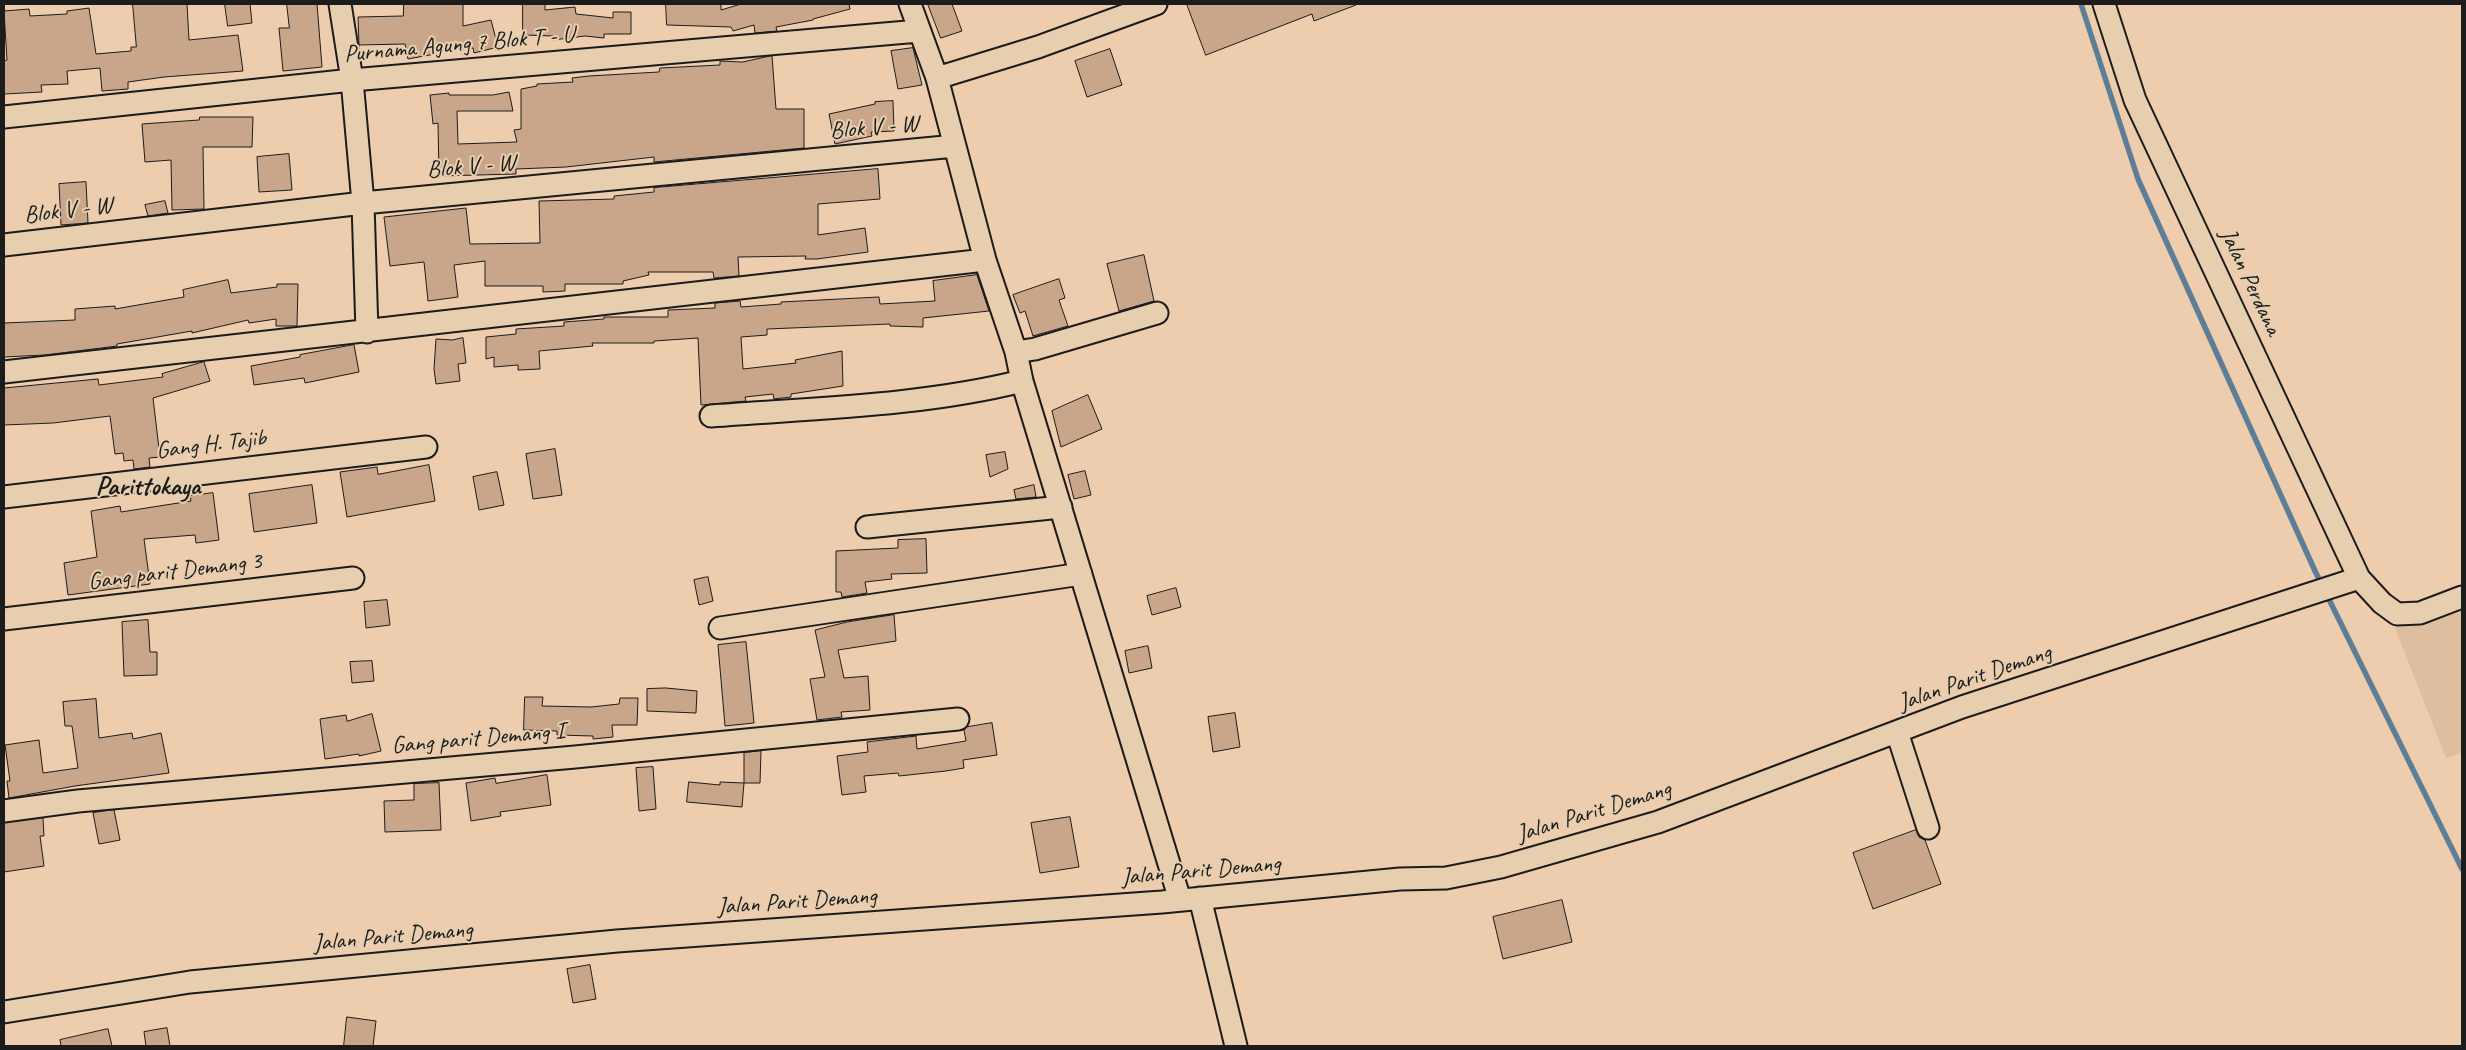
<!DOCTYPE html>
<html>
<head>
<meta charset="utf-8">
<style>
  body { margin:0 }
  #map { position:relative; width:2466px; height:1050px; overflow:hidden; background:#edcdad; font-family:Caveat,sans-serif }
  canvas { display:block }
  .frame { position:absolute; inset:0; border:5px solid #1c1c1c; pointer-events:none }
</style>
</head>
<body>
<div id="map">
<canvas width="2466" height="1050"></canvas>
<div class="frame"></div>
</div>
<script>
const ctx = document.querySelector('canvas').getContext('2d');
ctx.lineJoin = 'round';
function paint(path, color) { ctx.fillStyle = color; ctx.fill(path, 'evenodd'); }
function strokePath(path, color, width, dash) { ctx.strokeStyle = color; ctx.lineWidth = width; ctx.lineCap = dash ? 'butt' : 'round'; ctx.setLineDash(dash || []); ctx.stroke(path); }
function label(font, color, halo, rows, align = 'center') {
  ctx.font = font + ' Caveat,sans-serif'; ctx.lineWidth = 4; ctx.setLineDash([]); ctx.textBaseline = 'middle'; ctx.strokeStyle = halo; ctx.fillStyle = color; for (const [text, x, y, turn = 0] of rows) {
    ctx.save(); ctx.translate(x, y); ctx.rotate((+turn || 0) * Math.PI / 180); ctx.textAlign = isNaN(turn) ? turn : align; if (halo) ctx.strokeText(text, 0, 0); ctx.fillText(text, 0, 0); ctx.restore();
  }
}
paint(new Path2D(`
  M2462,604V753L2446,758L2395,628Z`), '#debe9f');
strokePath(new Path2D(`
  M2081,4L2138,179L2315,571L2462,869`), '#5d7e96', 5.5);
const building = new Path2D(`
  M133,4H187L189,40L238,35L243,71L164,77L128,82V89L102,91L100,68L67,71L68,84L41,85L42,92L4,94V61L7,60L4,11L29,9L30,16L67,14V11L89,8L96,54L131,51V47H136Z
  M225,4H250L252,23L228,26Z
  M287,4H317L322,67L283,71L279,28H289Z
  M404,4H463V26L491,20L498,47L474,53L473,48L434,51L435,54L408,59L405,44L359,45L358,17L403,16Z
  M523,4H545V10L575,7L576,14L613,18V12H631V34H604V38L585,36L553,40V36L523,35Z
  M666,4H721V10L741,4H849L850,9L813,19V20L776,27L777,31L755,33L754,25L733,31L731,27L667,25Z
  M928,4H952L962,31L941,38Z
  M1187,4H1355L1356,5L1314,21L1312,14L1206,55Z
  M913,48L922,85L898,89L891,51Z
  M1110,49L1122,85L1087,97L1075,61Z
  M772,56L776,109H804V148L654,162V157L566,167L516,169V174L439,176L438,123L433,124L430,95L449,93V95H493L509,92L513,111H457L458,144L517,142L514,130L521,129V89L537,86V84L573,82L572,78L589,76L659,72L660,68L720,65V61L742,62Z
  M893,101L894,131L871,132L872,136L835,144L829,114L875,104V102Z
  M200,117H253L252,147H203L204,209L172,210L171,160L145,162L142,124L199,120Z
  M289,154L292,190L259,192L257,157Z
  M878,169L880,199L818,204V235L865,228L868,252L817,259H805L806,256L738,257L739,276L714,278L713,272H648L649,275L623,281V284H565V291L543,292V286H485V261L454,265L458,297L428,301L424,262L390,266L384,217L466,208L470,244L540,243L539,201L614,199V196L654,192V188Z
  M86,182L88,223L61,225L59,184Z
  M165,201L168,213L148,216L145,205Z
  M1144,255L1154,301L1119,311L1107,264Z
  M977,275L989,311L923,318V327L890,326V324L767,329V335L741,337L743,369L796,363L795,360L842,351L843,386L791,394V397L774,399L773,394L745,397L746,401L701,405L698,338L654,341V343H592L593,346L539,351L540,369L518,370V365L494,367V357L486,359V337L516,334V329L564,326V322L604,319V317H668V310L715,308V303L740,301L741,307L781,304V302L879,297L880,304L935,301L933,281Z
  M1059,279L1065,298L1059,300L1068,326L1033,336L1025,311L1020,313L1013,295Z
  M228,280L231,293L277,287V284H298L297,326H276V319L249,323L248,320L192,333V331L117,344V346L45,355L4,357V323L75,320V309L115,306V309L184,297L183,290Z
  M463,338L466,363L458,364L460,381L436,384L434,369L436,339L452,340Z
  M354,345L359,372L305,383L304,378L254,385L251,366L300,357V355Z
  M204,362L210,381L153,398L160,457L149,458L150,467L134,469L133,460L124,461L123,453L115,454L110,416L53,423L4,425V388L98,379L99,385L163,377L162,374Z
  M1088,395L1102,429L1061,447L1052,411Z
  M555,449L562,495L533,499L526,454Z
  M1005,452L1008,469L990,477L986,455Z
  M429,465L435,501L347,517L340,472L377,467L378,474Z
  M1085,471L1091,495L1074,499L1068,475Z
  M497,472L504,505L479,510L473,477Z
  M312,485L317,523L254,532L249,494Z
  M1034,485L1036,497L1016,499L1014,490Z
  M213,493L219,540L196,543L195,535L144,539L150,584L68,595L64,563L97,557L91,511L120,506L121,512L191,501L190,496Z
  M926,539L927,573L891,574L892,579L865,582L867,593L842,597L841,592H836V551L898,548V540Z
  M708,577L713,601L699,605L694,580Z
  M1176,588L1181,607L1152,615L1147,596Z
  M387,600L390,625L366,628L364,602Z
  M894,615L896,641L838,650L844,678L868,676L870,710L841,712L842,717L817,720L810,679L825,677L815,630L847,622Z
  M148,620L150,652H157V675L124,676L122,622Z
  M746,642L754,723L725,726L718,645Z
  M1148,646L1152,668L1129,673L1125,651Z
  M372,661L374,681L352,683L350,662Z
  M666,688L697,691L696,713L647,711V689Z
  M525,697H543L542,706L591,707L619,704L620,698H638L637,725H612L613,737L593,739V736L557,735V731L524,730Z
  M96,699L99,738L132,733L133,739L161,733L169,773L75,786L9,798L7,781H10L5,745L39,740L43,773L78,768L72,726H65L63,702Z
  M1235,713L1240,747L1213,752L1208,717Z
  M372,714L381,751L359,756V754L325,759L320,719L346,715L347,721Z
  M992,723L997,755L963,760L964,768L946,771L899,776L898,773L864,776L866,792L842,795L837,756L868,752L867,742L916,736L917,749L966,741L964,730L967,727Z
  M761,751L760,783H744V753Z
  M653,767L656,809L639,811L636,768Z
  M547,775L551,805L500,812L501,816L471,821L466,783L495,778L496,783Z
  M689,782L720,785V782L744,783L742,807L687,802Z
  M439,783L441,830L385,832L384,801L414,800V784Z
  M114,810L120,840L99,844L93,813Z
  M1070,817L1079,867L1040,873L1031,823Z
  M43,818L44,836H40L44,866L4,872V823Z
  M1916,830L1919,837L1925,840L1941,884L1873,909L1853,853Z
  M1562,900L1572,942L1503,959L1493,917Z
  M590,965L596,999L573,1003L567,969Z
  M347,1017L376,1021L373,1046H344Z
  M167,1028L170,1046H146L144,1032Z
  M108,1029L112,1046H61L60,1040Z`);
paint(building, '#c9a58a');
strokePath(building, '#1c1c1c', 1);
const minor = new Path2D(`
  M340,4L352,80L363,203L367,332
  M910,4L937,78L985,260L1016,352L1022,381L1180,900
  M2104,4L2135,100L2359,578L2382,603L2397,614L2420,613L2462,597
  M937,78L1038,47L1156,4
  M4,117L352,80L919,31
  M4,245L363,203L955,146
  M1016,352L1035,349L1157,313
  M4,372L985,260
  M711,416C814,408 922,406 1022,381
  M4,497L426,447
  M867,527L1061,507
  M4,619L353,578
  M720,628L1081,574
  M1897,732L1928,828
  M4,811L78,801L575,757L958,719
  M1200,898L1236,1046
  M4,1012L190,982L617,941L1162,902L1400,879L1446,878L1501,867L1658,822L1962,707L2359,578`);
strokePath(minor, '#1c1c1c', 25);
strokePath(minor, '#e7ceaf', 21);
label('24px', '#1c1c1c', '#e7ceaf', [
  ["Purnama Agung 7 Blok T - U",459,45,-5],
  ["Blok V - W",874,128,-5],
  ["Blok V - W",471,167,-5],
  ["Blok V - W",68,211,-7],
  ["Jalan Perdana",2250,282,65],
  ["Gang H. Tajib",211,445,-7],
  ["Gang parit Demang 3",175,572,-7],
  ["Jalan Parit Demang",1975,678,-19],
  ["Gang parit Demang I",478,739,-5],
  ["Jalan Parit Demang",1594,812,-17],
  ["Jalan Parit Demang",1201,871,-5],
  ["Jalan Parit Demang",797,902,-4],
  ["Jalan Parit Demang",393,937,-5]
]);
label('bold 26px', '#1c1c1c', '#e7ceaf', [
  ["Parittokaya",148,487]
]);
</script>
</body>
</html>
